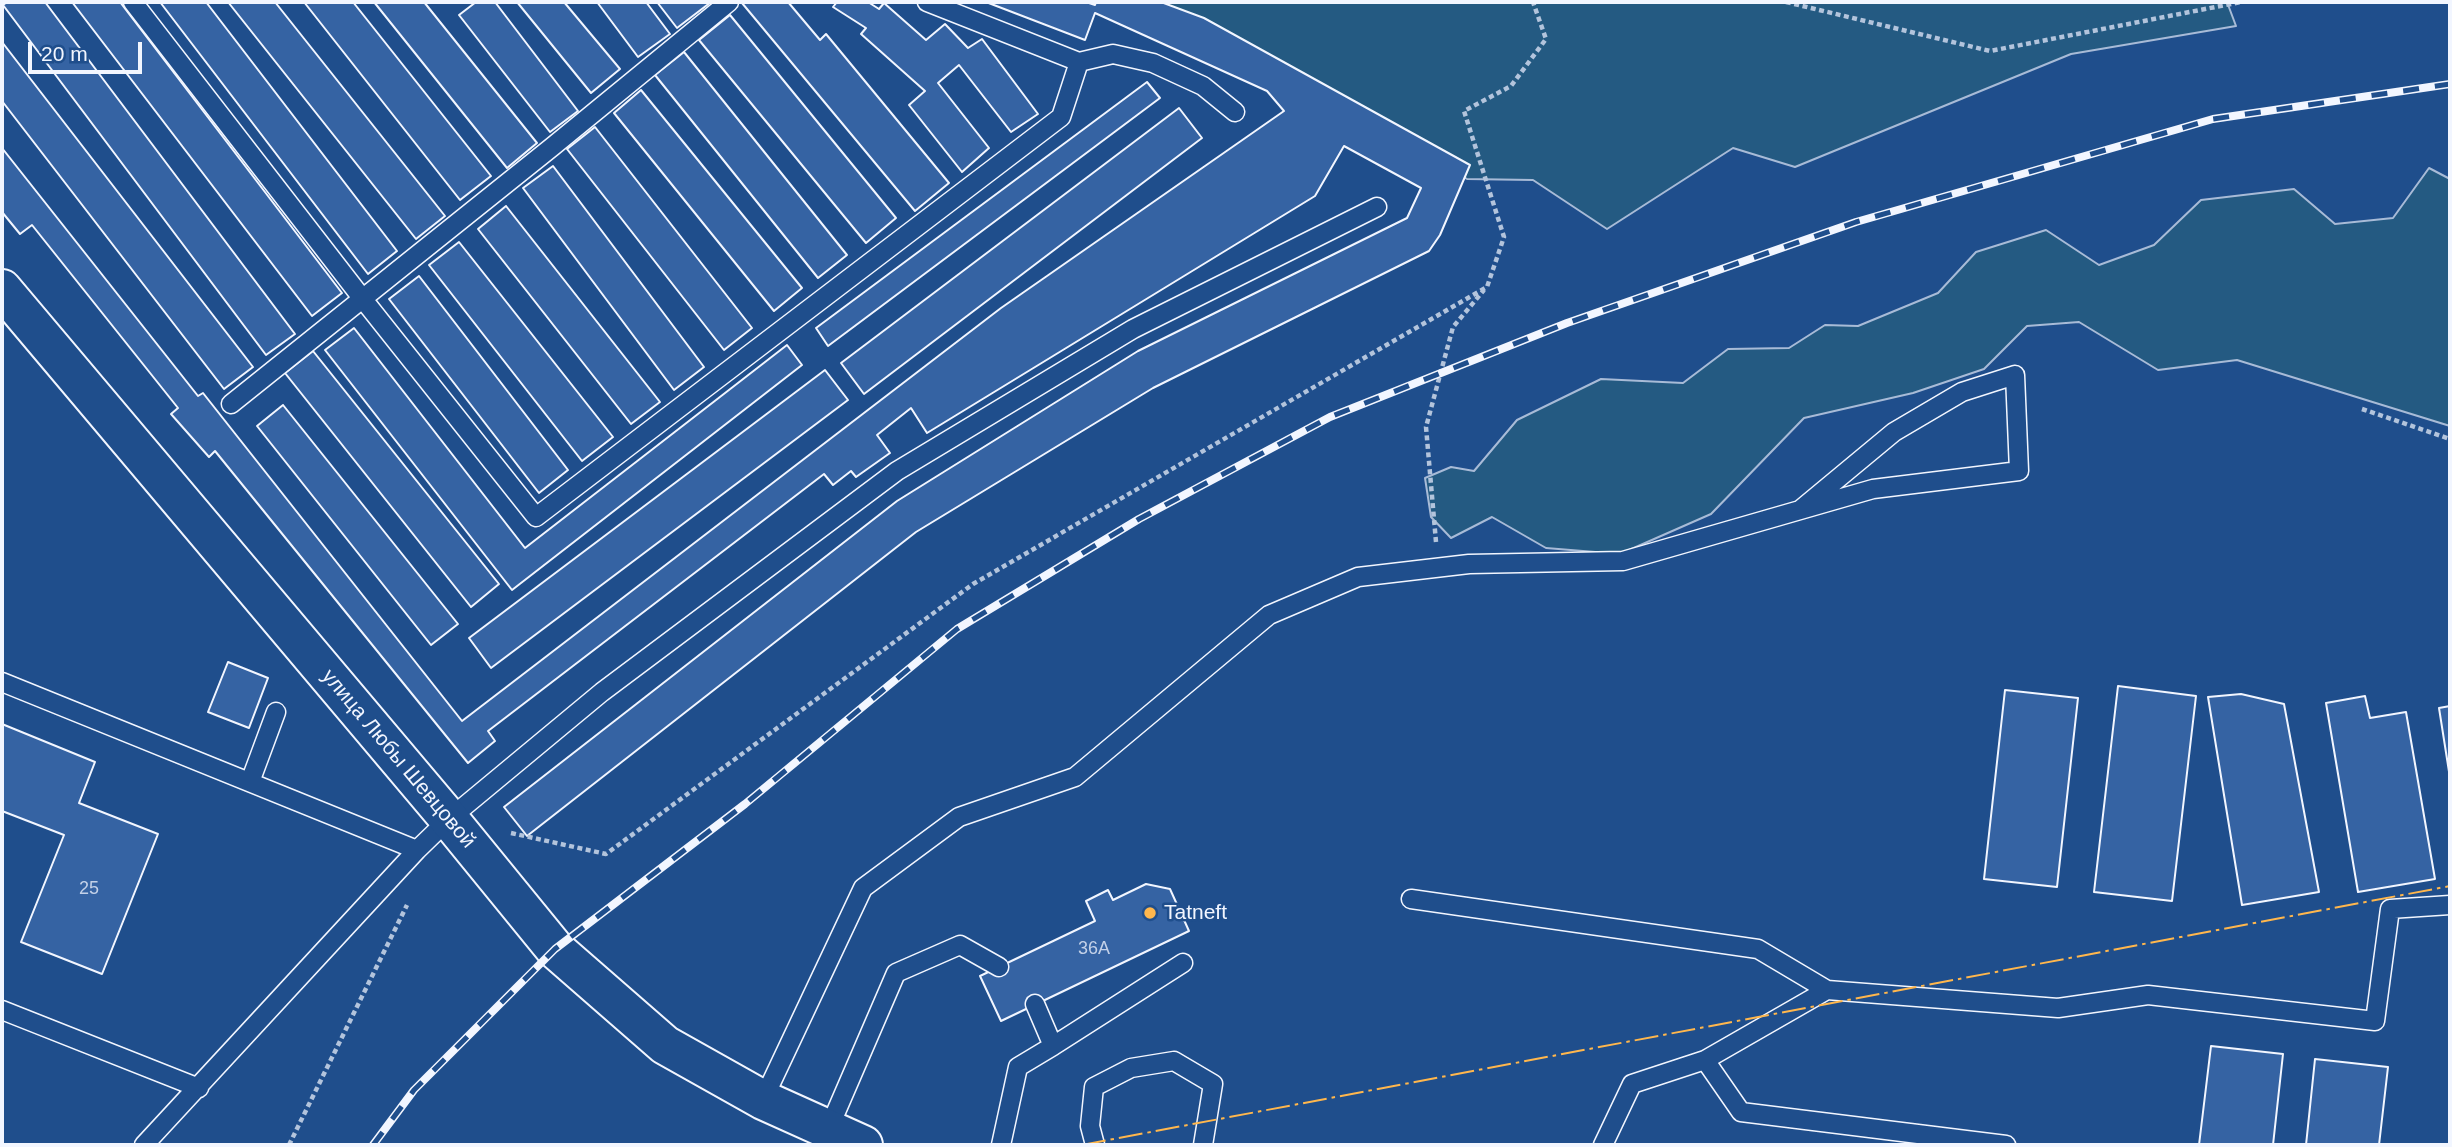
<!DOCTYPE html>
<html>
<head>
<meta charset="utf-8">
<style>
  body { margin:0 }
  #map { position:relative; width:2452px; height:1147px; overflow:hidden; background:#1f4e8c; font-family:Arial,sans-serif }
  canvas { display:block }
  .frame { position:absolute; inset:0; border:4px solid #f2f6ff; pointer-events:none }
  .scale { position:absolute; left:28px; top:42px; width:114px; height:32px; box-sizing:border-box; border:4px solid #f2f6ff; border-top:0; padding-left:9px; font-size:21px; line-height:24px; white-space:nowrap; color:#f2f6ff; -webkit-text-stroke:5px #1f4e8c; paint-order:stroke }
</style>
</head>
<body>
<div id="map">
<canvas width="2452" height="1147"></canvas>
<div class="frame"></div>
<div class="scale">20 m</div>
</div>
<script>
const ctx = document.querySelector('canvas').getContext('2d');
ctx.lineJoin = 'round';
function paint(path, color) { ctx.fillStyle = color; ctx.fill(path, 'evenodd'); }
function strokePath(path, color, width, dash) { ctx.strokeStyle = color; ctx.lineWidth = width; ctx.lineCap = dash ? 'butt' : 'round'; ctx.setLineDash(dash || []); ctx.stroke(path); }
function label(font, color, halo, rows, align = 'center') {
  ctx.font = font + ' Arial,sans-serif'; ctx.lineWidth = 5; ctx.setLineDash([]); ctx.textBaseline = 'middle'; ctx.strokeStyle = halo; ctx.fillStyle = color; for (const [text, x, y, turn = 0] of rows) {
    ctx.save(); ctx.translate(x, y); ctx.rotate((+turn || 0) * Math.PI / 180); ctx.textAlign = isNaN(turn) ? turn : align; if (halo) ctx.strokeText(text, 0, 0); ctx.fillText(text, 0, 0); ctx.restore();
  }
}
const green = new Path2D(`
  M1139,2H2227L2236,26L2071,54L1795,167L1733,148L1607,229L1533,180L1467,179L1249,49Z
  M2429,168L2450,179V426L2237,360L2158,370L2079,322L2027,326L1984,369L1913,393L1804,418L1711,514L1620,554L1546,548L1492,517L1451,538L1431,517L1425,478L1451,467L1474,471L1517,420L1601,379L1683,383L1728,349L1789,348L1825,325L1858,326L1938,293L1976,252L2046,230L2099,265L2154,245L2201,200L2294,189L2335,224L2393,218Z`);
paint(green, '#245a82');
strokePath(green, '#a8bbd7', 2);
const building = new Path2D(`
  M7,2H45L295,334L266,355L3,5Z
  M72,2H120L342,293L312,316Z
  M160,2H206L397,251L368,274Z
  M228,2H275L445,216L416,239Z
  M304,2H353L491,176L460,200Z
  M374,2H424L537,143L507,168Z
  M476,2H495L578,111L550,132L459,15Z
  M517,2H564L620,69L591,93Z
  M597,2H646L670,34L638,57Z
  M657,2H711L677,28Z
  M788,2L820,40L826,34L949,183L915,211L742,3Z
  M837,2H868L879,9L884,3L926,40L945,24L968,48L982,39L1038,114L1011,132L959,65L938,83L989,148L962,172L909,105L925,91L861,34L866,28L833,7Z
  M986,2H1086L1095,5L1096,2H1161L1204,18L1470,165L1440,235L1429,251L1153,388L916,532L527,836L504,807L897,501L1138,351L1407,218L1421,188L1344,146L1315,196L927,433L911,408L877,435L890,453L856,477L851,471L833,485L824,474L488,731L495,741L468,763L215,451L209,457L171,414L178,408L32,225L20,234L2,212V148L198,396L203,393L462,721L1001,308L1284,111L1267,91L1095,13L1085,40Z
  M730,15L896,218L866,243L699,40Z
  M2,42L253,367L224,389L2,101Z
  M684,52L847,255L818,278L655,75Z
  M1147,82L1160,98L828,346L816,328Z
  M641,90L802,288L774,311L614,113Z
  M1179,108L1202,138L864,394L841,363Z
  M595,127L752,328L724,350L567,149Z
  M553,166L704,367L674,390L523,188Z
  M506,206L660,402L631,424L478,229Z
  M459,242L613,437L582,461L429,265Z
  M419,276L568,470L539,493L389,299Z
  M354,328L525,548L787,345L802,365L512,590L325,350Z
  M313,351L499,584L471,607L285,373Z
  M825,370L848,400L491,668L469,638Z
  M283,405L458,624L431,645L257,426Z
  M228,662L268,678L249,728L208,712Z
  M2118,686L2196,696L2172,901L2094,892Z
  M2005,690L2078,698L2057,887L1984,879Z
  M2241,694L2284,704L2319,892L2242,905L2208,697Z
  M2365,696L2370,718L2406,712L2435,879L2358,892L2326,703Z
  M2450,706V778L2439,708Z
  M2,724L95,762L79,803L158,834L102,974L21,942L64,835L2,811Z
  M1146,884L1170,889L1189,931L1001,1021L980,976L1095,921L1086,901L1108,890L1113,900Z
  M2211,1046L2283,1054L2273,1145H2199Z
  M2315,1059L2388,1067L2379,1145H2306Z`);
paint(building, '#3563a3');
strokePath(building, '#f2f6ff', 2);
const lane = new Path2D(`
  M133,2L362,298L536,517L1061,117L1079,62
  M927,2L1079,62L1113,54L1153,63L1203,86L1235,112
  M231,404L552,147L729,2
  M2,682L417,850
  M250,782L276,712
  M1411,899L1758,949L1827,990
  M2,1010L199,1088
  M1053,1046L1183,963
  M1705,1060L1741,1112L2006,1145
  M763,1100L863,888L959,817L1075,777L1269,615L1358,577L1469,564L1623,561L1873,489L2019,471L2015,375L1962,392L1894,432L1800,510
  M829,1128L896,973L960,945L999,967
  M144,1145L417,850L449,819L602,692L897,471L1133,329L1377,207
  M1001,1145L1018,1067L1053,1046L1035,1004
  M1095,1145L1090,1126L1094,1087L1131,1068L1174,1061L1213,1084L1203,1145
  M1603,1145L1632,1084L1705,1060L1827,990L2058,1008L2148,995L2375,1021L2390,909L2450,905`);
const secondary = new Path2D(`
  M2,289L449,819L555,949L665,1045L763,1100L863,1145`);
strokePath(lane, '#f2f6ff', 21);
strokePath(secondary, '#f2f6ff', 42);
strokePath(new Path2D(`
  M1786,2L1990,51L2241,2
  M2362,409L2450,439
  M1436,542L1426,427L1453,327L1484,290
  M511,833L606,854L973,584L1487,287L1504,237L1464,111L1511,86L1546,39L1533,2
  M289,1145L407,905`), '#b3c4dc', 4.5, [5, 3.5]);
strokePath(lane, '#1f4e8c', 18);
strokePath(secondary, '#1f4e8c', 38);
const rail = new Path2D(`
  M373,1145L414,1090L555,949L745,804L957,629L1139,519L1330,417L1567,323L1856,222L2213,119L2450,84`);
strokePath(rail, '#f2f6ff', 8);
strokePath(rail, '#1f4e8c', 5, [16]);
strokePath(new Path2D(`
  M1082,1145L2450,886`), '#ffb74d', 2, [24, 5, 3.5, 5]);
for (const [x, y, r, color] of [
  [1150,913,7,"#ffb74d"]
]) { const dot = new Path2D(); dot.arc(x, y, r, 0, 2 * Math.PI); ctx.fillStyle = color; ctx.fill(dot); strokePath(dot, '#1f4e8c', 2.5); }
label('18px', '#c3d1e8', null, [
  ["25",89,889],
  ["36А",1094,949]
]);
label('21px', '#f2f6ff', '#1f4e8c', [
  ["улица Любы Шевцовой",398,759,50]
]);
label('21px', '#f2f6ff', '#1f4e8c', [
  ["Tatneft",1164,913]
], 'left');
</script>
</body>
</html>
